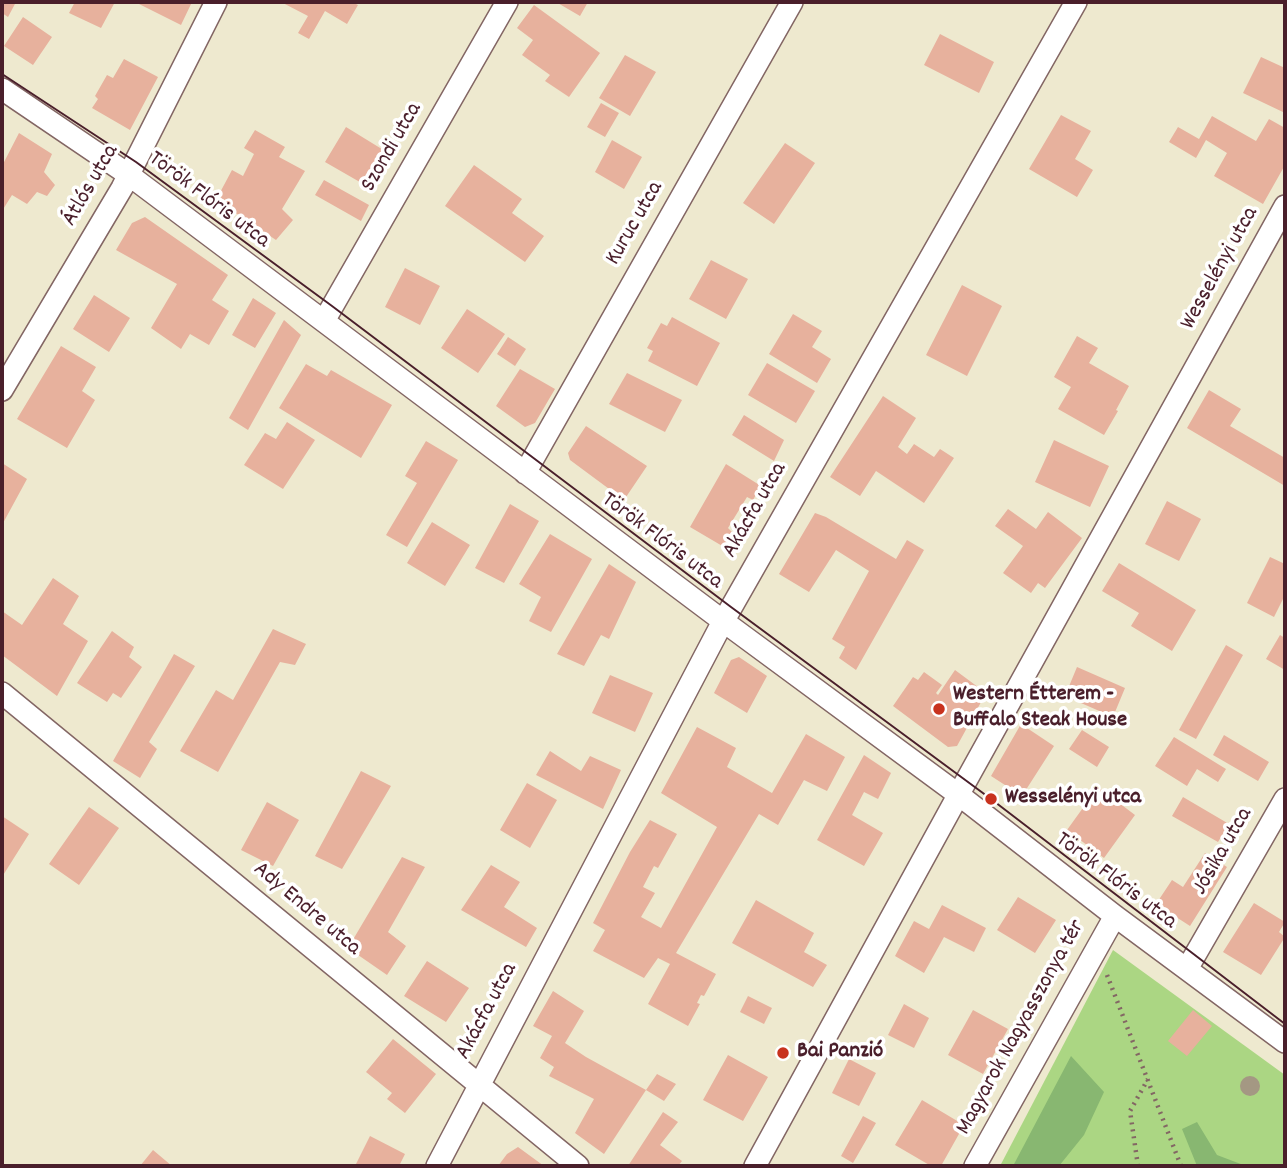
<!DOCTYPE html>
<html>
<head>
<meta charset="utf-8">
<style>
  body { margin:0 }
  #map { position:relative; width:1287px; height:1168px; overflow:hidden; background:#eee9cf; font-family:Dekko,sans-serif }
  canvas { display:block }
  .frame { position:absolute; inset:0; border:4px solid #4a1f2b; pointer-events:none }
</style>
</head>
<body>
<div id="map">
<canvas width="1287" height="1168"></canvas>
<div class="frame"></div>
</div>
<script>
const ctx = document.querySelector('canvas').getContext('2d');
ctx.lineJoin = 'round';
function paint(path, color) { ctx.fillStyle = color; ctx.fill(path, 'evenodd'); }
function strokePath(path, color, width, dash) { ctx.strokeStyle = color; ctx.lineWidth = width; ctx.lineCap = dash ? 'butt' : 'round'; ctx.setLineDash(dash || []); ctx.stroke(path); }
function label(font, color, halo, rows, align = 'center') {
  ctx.font = font + ' Dekko,sans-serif'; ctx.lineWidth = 7; ctx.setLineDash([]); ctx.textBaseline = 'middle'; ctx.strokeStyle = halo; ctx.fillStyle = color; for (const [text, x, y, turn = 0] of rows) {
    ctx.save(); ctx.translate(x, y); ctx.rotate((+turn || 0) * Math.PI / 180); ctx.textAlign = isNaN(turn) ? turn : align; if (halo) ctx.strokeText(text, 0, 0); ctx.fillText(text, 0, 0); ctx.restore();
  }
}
paint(new Path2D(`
  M1113,950L1285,1075V1166H1000Z`), '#abd683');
paint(new Path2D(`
  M1071,1056L1104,1092L1084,1135L1059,1166H1013Z
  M1197,1122L1217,1155L1246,1166H1197L1182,1129Z`), '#88b771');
paint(new Path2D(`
  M2,2H16L8,17L2,13Z
  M75,2H115L101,28L69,13Z
  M135,2H192L181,25Z
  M281,2H352L358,5L347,24L325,11L309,39L298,33L308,16Z
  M556,2H588L580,16Z
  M534,5L600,53L569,97L545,81L550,75L522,55L533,40L517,28Z
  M23,17L52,37L33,65L4,46Z
  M940,34L994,62L979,93L924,65Z
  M625,55L656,72L630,116L599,98Z
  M1261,57L1285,68V113L1243,93Z
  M124,59L158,77L130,130L92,108L98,99L95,96L107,75L113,78Z
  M601,103L619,113L605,137L587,127Z
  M1061,115L1091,131L1075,159L1093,170L1077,197L1029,169Z
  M1212,116L1256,141L1269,119L1285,128V165L1263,204L1214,176L1227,153L1206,140L1196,158L1169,142L1178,127L1199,139Z
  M346,127L385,151L365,185L325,162Z
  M255,130L285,147L279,157L305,171L282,209L293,220L276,240L216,200L232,170L243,176L254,154L244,148Z
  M19,133L52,154L44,172L55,185L47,196L37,192L27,204L12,195L2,211V166Z
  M612,140L642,157L624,189L595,172Z
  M785,143L815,163L774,224L743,203Z
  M474,165L522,199L512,213L544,236L525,262L445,206Z
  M324,180L369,205L361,221L315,195Z
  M145,217L228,275L212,300L229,311L209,345L190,334L181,349L151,328L177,284L116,250L132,223Z
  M711,260L748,279L726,319L689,299Z
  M405,268L440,286L420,325L385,307Z
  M962,285L1002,306L967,376L926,355Z
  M94,295L130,318L109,352L73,329Z
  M253,298L276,313L255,348L232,335Z
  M467,309L505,334L478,373L441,348Z
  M793,314L822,331L812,347L831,359L817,383L769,354Z
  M672,317L720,343L697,386L648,361L653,351L647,348L661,323L667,326Z
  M284,320L301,335L248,430L229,418Z
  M1077,336L1098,348L1089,363L1129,386L1116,410L1118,411L1104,435L1058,409L1071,387L1054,377Z
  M508,337L526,349L515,366L497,354Z
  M61,346L96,367L82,391L95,400L67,448L17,419Z
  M767,363L815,391L796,423L748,395Z
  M306,364L327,376L331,370L392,405L361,458L279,408Z
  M520,369L555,389L535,423L525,427L496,406Z
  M627,373L682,400L665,432L609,404Z
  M1209,390L1241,409L1230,426L1285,458V486L1187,428Z
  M883,396L916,418L898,447L907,454L914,444L934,457L940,449L954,458L924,503L876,471L860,496L830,477Z
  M744,415L784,440L774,461L732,435Z
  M287,422L315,440L283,489L244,465L265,433L276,439Z
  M586,426L647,466L624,500L570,460L568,453Z
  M1054,440L1109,466L1090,507L1035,482Z
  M426,441L458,460L407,547L386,535L417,483L405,476Z
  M2,463L27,479L2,525Z
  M726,464L761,486L753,500L747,497L728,528L732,532L724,547L690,527Z
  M1167,501L1201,519L1179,561L1145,544Z
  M510,504L539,521L504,583L475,568Z
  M1008,509L1036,529L1048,512L1082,538L1045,588L1038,583L1031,593L1003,573L1023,546L995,526Z
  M815,513L826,517L896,559L907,540L924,550L856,670L839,658L845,647L832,639L869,571L836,550L809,592L779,574Z
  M432,522L470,545L445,586L407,563Z
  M550,534L592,559L551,632L529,621L541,597L519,584Z
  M1270,557L1285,564V595L1274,617L1247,603Z
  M1119,563L1196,610L1172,651L1131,626L1139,613L1102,591Z
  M609,564L636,582L609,639L601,635L584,666L557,654Z
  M53,578L79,596L63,624L88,641L57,696L2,655V611L22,625Z
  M273,629L306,644L295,665L280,662L218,772L180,751L216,690L233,700Z
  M112,631L134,647L129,657L142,667L121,698L113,693L107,702L77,683Z
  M1280,635L1285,638V670L1266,659Z
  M1226,645L1243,655L1196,739L1179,730Z
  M174,654L195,666L149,742L157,749L140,778L113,761Z
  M739,657L767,676L747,713L714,693L731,660Z
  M1077,667L1125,688L1113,717L1065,696Z
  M955,670L986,693L957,746L948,747L893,706L913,677L918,680L924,672L942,685L936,693L938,695Z
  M610,675L653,693L635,732L592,713Z
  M1021,724L1054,746L1022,796L991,776Z
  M697,727L736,748L727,767L772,793L806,734L845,757L827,791L804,780L778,825L759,814L676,953L716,974L704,996L701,995L697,1003L700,1004L688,1026L648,1004L670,964L658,958L644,978L593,951L605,930L593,923L630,852L650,820L677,834L658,868L654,866L643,887L655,893L641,917L661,928L717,827L661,793Z
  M1082,730L1109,747L1097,767L1069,749Z
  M1224,735L1269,762L1258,781L1213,755Z
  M1174,737L1226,769L1218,782L1197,769L1187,786L1155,766Z
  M550,751L581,771L590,756L621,770L603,809L536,775Z
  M864,755L891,773L878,799L864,792L852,815L883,833L864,866L817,840Z
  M361,771L391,786L342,869L315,856Z
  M527,783L557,800L530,848L500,830Z
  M1098,787L1135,815L1104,858L1067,830Z
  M1183,797L1229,824L1218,842L1172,816Z
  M267,802L299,820L273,866L241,850Z
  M89,807L119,828L79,885L49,864Z
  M2,816L29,834L2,877Z
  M1205,853L1227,867L1190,926L1156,904L1172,880L1183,887Z
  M402,857L425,867L388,932L406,946L387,975L348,948Z
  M491,865L520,882L504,907L537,928L526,947L461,910Z
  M1018,897L1056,920L1035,953L997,930Z
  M756,900L814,933L804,952L827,965L813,987L732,943Z
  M1254,903L1285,922L1279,932L1285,937L1261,975L1223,952Z
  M942,905L986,928L974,952L944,937L924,973L895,956L914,921L929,929Z
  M427,961L469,988L446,1022L404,996Z
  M553,991L584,1011L565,1043L586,1057L646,1090L604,1154L575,1133L594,1099L549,1076L554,1067L540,1058L552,1036L533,1026Z
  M748,996L772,1008L764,1024L740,1012Z
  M904,1004L929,1018L914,1048L888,1035Z
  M973,1010L1008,1029L983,1074L948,1055Z
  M1193,1010L1212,1026L1187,1056L1168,1041Z
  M393,1039L436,1074L405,1113L387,1099L392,1093L366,1072Z
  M728,1055L768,1077L743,1121L703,1100Z
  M849,1059L876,1073L859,1106L832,1093Z
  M657,1074L676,1084L664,1101L646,1090Z
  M922,1100L964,1125L941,1166H931L895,1145Z
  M663,1112L678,1122L660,1145L682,1161L678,1166H628Z
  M863,1116L876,1123L853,1163L841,1156Z
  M370,1136L405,1154L399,1166H355Z
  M518,1147L544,1166H498L507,1154Z
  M153,1150L172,1166H140Z`), '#e7b19d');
const street = new Path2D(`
  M2,89L129,175L723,621L959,795L1115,916L1285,1042
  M324,321L507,2
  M2,390L122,188L216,2
  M525,473L792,2
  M2,693L578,1166
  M1187,969L1285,799
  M437,1166L719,629L1076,2
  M755,1166L966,781L1285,206
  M975,1166L1115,916`);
strokePath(street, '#836664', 24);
strokePath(new Path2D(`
  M1107,975L1181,1166
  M1138,1166L1130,1111L1148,1079`), '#836664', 4.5, [2, 5]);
strokePath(street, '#fff', 21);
strokePath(new Path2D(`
  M2,74L136,162L332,306L731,607L991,799L1285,1024`), '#4a1f2b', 2);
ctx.fillStyle = '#a49883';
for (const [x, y] of [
  [1250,1086]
]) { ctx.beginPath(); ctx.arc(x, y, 10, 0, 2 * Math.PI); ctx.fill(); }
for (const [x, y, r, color] of [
  [939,709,7,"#c8321e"],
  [991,799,7,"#c8321e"],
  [783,1053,7,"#c8321e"]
]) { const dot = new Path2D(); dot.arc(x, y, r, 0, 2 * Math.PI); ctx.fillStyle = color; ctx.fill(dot); strokePath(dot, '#fff', 2.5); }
label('23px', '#4a1f2b', '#fff', [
  ["Szondi utca",393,148,-60],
  ["Átlós utca",92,186,-60],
  ["Török Flóris utca",208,201,37],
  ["Kuruc utca",636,224,-60],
  ["Wesselényi utca",1221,269,-61],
  ["Akácfa utca",756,511,-60],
  ["Török Flóris utca",661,542,37],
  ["Jósika utca",1224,852,-60],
  ["Török Flóris utca",1115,882,37],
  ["Ady Endre utca",306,910,40],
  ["Akácfa utca",488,1012,-62],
  ["Magyarok Nagyasszonya tér",1022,1028,-61]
]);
label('bold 23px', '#4a1f2b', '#fff', [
  ["Western Étterem -",953,696],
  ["Buffalo Steak House",953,722],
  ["Wesselényi utca",1005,799],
  ["Bai Panzió",797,1053]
], 'left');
</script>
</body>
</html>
